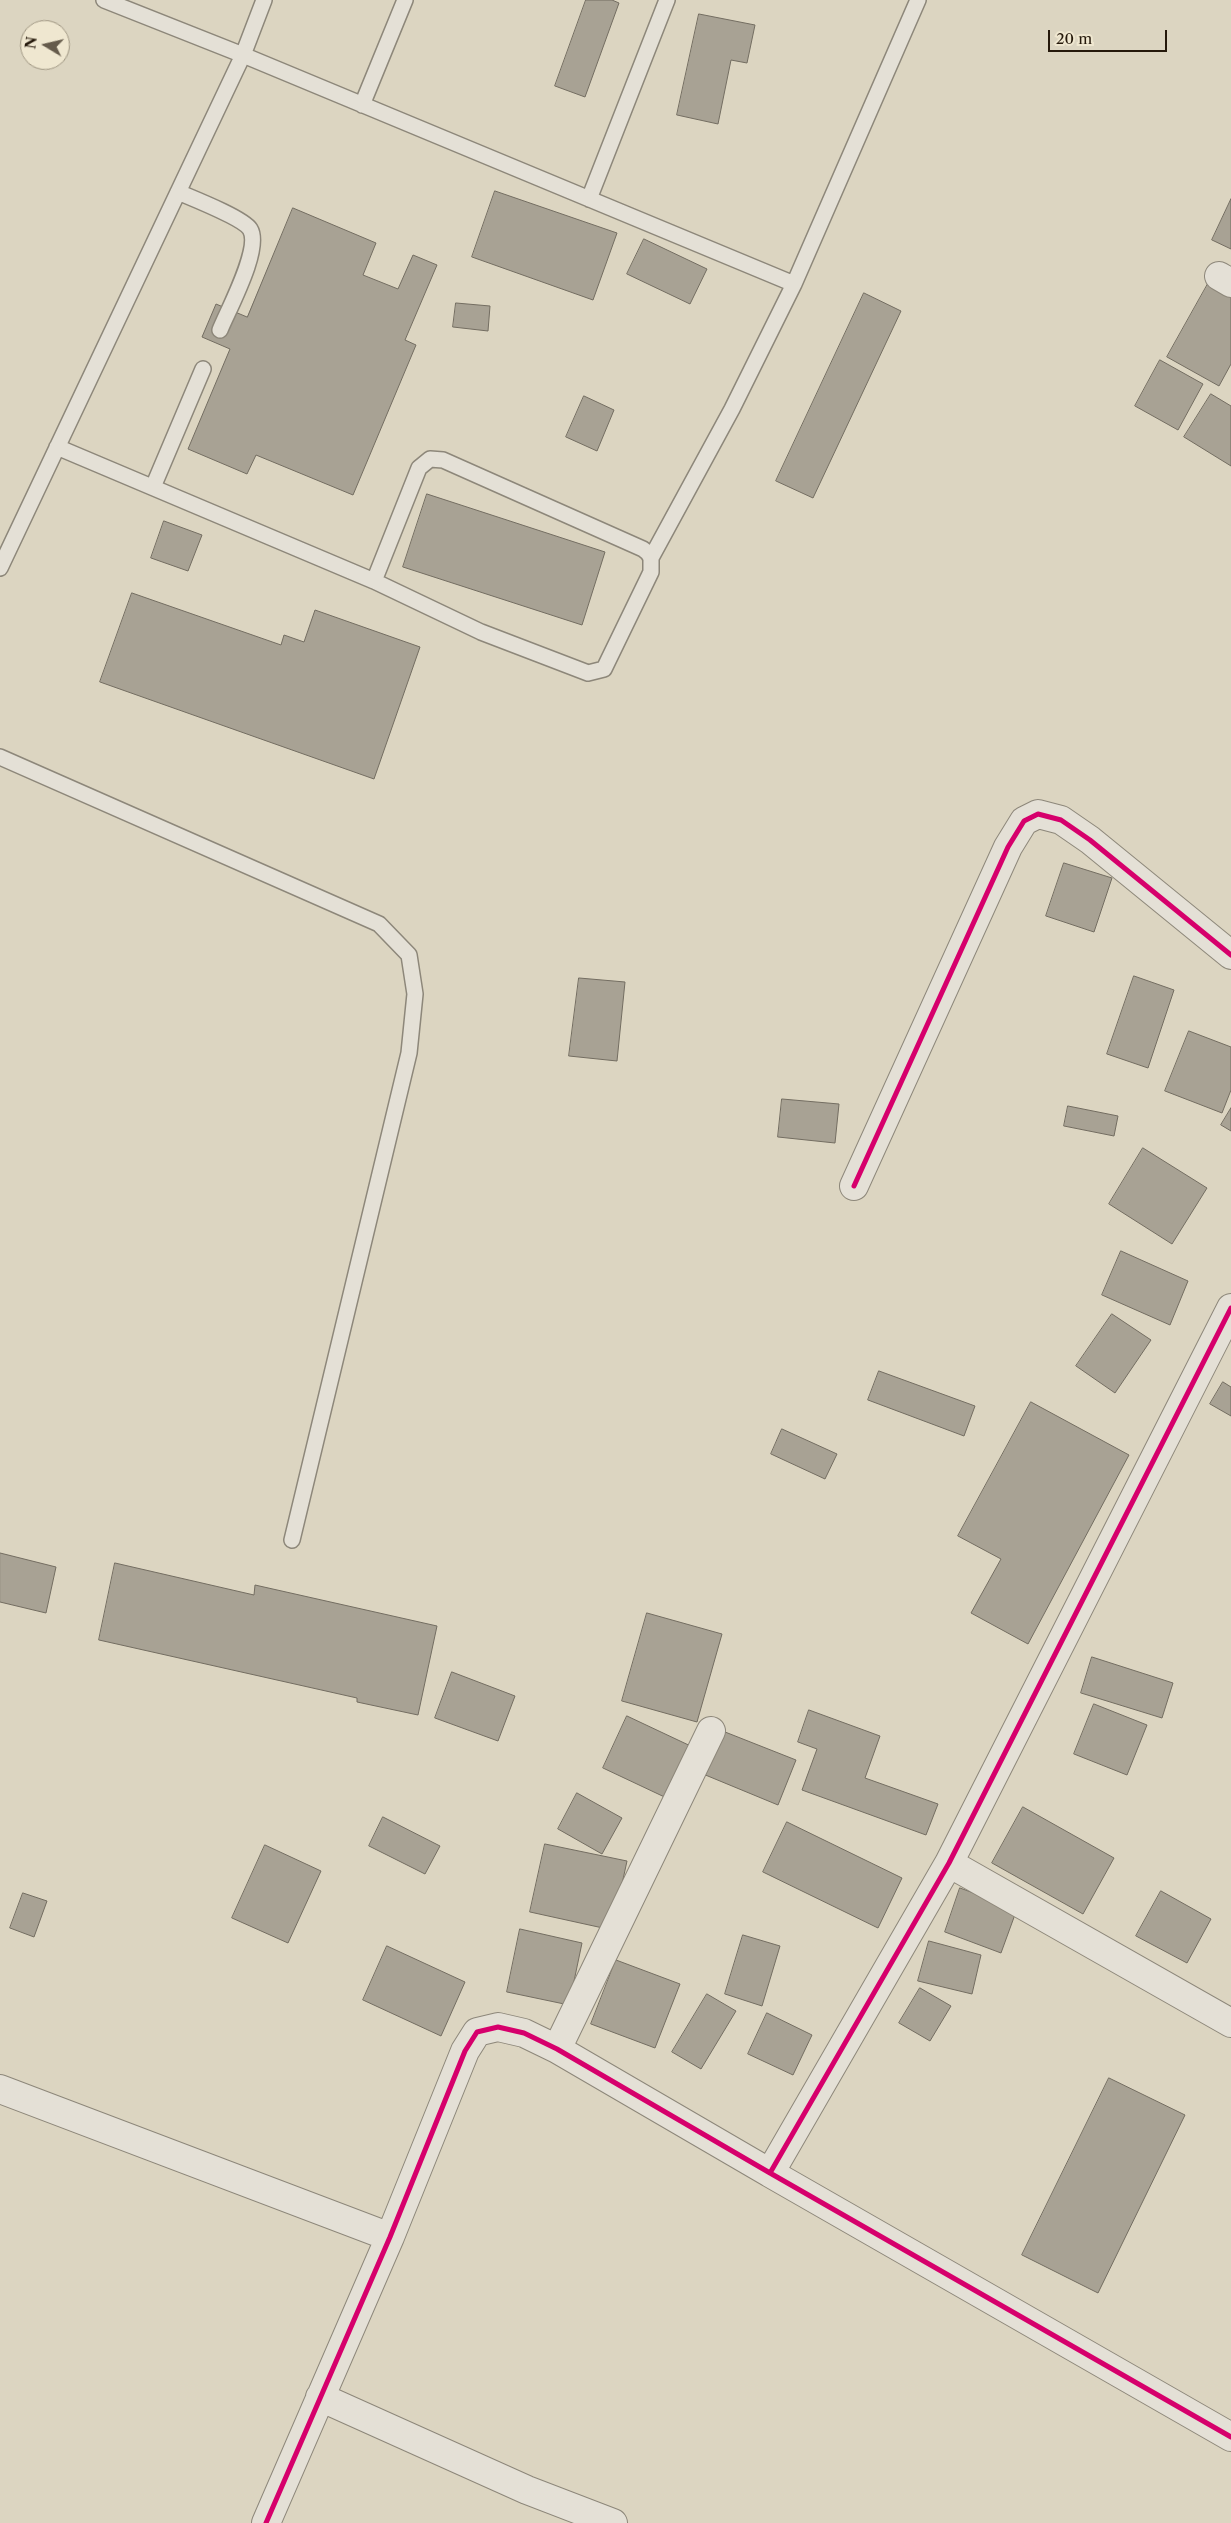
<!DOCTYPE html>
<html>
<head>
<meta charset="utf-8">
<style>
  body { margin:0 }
  #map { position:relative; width:1231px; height:2523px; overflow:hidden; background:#dcd5c1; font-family:"Libre Caslon Text",serif }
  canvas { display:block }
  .north { position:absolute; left:20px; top:20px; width:50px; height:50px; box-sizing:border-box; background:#efe7d0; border:1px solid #9e9581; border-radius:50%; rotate:279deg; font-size:14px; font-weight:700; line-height:20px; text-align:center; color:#25190b }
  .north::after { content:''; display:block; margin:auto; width:18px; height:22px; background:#655b4b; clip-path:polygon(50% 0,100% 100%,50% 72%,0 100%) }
  .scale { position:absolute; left:1048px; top:30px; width:119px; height:22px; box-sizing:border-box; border:2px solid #25190b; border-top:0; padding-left:6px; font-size:15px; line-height:18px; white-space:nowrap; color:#25190b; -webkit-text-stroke:4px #efe7d0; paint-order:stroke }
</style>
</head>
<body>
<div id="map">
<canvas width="1231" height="2523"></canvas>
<div class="north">N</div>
<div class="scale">20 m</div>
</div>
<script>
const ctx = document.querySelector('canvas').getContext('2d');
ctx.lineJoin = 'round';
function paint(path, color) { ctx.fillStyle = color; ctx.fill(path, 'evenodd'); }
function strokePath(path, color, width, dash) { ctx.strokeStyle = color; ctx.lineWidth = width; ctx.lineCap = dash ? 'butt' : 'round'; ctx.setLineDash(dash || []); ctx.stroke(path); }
const building = new Path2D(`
  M586,0H612L619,3L585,97L555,86Z
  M699,14L755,25L747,63L731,60L718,124L677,115Z
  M495,191L617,233L593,300L472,257Z
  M1231,199V249L1212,240Z
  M293,208L376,243L363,275L398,289L413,255L437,265L405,340L416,345L353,495L256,455L247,474L188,449L230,349L202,337L216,304L247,317Z
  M644,239L707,269L690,304L627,274Z
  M1209,282L1231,294V364L1219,386L1167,357Z
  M864,293L901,311L813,498L776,481Z
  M456,303L490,306L488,331L453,327Z
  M1160,360L1203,384L1178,430L1135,406Z
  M1211,394L1231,406V466L1184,437Z
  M584,396L614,410L597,451L566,437Z
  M427,494L605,552L582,625L403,567Z
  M164,521L202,535L188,571L151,558Z
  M132,593L281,645L284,635L304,642L315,610L420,647L374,779L100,682Z
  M1064,863L1112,878L1094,932L1046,916Z
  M1134,976L1174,990L1148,1068L1107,1054Z
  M579,978L625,982L617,1061L569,1056Z
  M1189,1031L1231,1047V1090L1222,1113L1165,1091Z
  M782,1099L839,1104L835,1143L778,1137Z
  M1068,1106L1118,1116L1114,1136L1064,1126Z
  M1231,1108V1131L1221,1125Z
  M1143,1148L1207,1188L1172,1244L1109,1204Z
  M1121,1251L1188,1281L1170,1325L1102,1295Z
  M1112,1314L1151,1340L1115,1393L1076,1366Z
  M879,1371L975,1406L964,1436L868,1400Z
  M1223,1382L1231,1387V1416L1210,1404Z
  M1031,1402L1129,1455L1028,1644L971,1613L1001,1559L958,1536Z
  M782,1429L837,1454L825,1479L771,1454Z
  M0,1553L56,1567L46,1613L0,1602Z
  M115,1563L254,1595L255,1585L437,1626L418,1715L357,1702V1698L99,1640Z
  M647,1613L722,1634L697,1722L622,1701Z
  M1092,1657L1173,1683L1162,1718L1081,1693Z
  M452,1672L515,1696L498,1741L435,1718Z
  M1094,1704L1147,1725L1127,1775L1074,1754Z
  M809,1710L880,1736L865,1778L938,1804L926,1835L802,1790L817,1749L798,1742Z
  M627,1716L697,1749L673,1801L603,1768Z
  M720,1730L796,1760L778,1805L703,1774Z
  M577,1793L622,1818L602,1854L558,1829Z
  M1023,1807L1114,1858L1083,1914L992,1863Z
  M383,1817L440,1846L425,1874L369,1846Z
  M787,1822L902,1878L878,1928L763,1872Z
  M545,1844L627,1861L612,1930L530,1912Z
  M265,1845L321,1871L288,1943L232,1918Z
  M960,1888L1017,1909L1001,1953L945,1932Z
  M1161,1891L1211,1919L1187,1963L1136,1936Z
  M23,1893L47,1901L34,1937L10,1928Z
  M520,1929L582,1943L569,2005L507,1992Z
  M743,1935L780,1946L762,2006L725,1994Z
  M929,1941L981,1955L972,1994L918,1981Z
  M387,1946L465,1982L441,2036L363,2000Z
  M616,1960L680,1984L655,2048L591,2024Z
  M920,1988L951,2006L930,2041L899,2023Z
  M707,1994L736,2011L701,2069L672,2052Z
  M767,2013L812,2035L793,2075L748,2054Z
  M1109,2078L1185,2115L1098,2293L1022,2255Z`);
paint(building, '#a8a294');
strokePath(building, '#736d61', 1);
const lane = new Path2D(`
  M104,0L243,55L794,284
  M362,105L405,0
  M178,192C192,198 243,218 250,229C262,248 228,310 220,330
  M589,199L667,0
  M57,447L374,581L481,632L588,673L604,669L651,572V558L732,409L794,284L918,0
  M153,487L203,369
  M0,568L243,55L264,0
  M374,581L419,468L430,459L443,460L643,549L648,553L651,558
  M0,757L379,924L409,955L415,994L409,1053L292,1540`);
const street = new Path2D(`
  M1219,276L1231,283
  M854,1186L1008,847L1024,821L1038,814L1061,820L1090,840L1231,955
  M949,1863L1231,2023
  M557,2049L711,1731
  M0,2089L390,2237
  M770,2173L1231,2437
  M320,2397L527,2490L613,2523
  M266,2523L390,2237L465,2051L477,2032L498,2027L524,2033L557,2049L770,2173L949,1863L1231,1308`);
strokePath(lane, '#8d877a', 18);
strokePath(street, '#8d877a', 30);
strokePath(lane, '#e4e0d6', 15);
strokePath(street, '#e4e0d6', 28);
strokePath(new Path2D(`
  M854,1186L1008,847L1024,821L1038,814L1061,820L1090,840L1231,955
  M770,2173L1231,2437
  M266,2523L390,2237L465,2051L477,2032L498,2027L524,2033L557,2049L770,2173L949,1863L1231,1308`), '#d6006c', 5);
</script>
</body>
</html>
